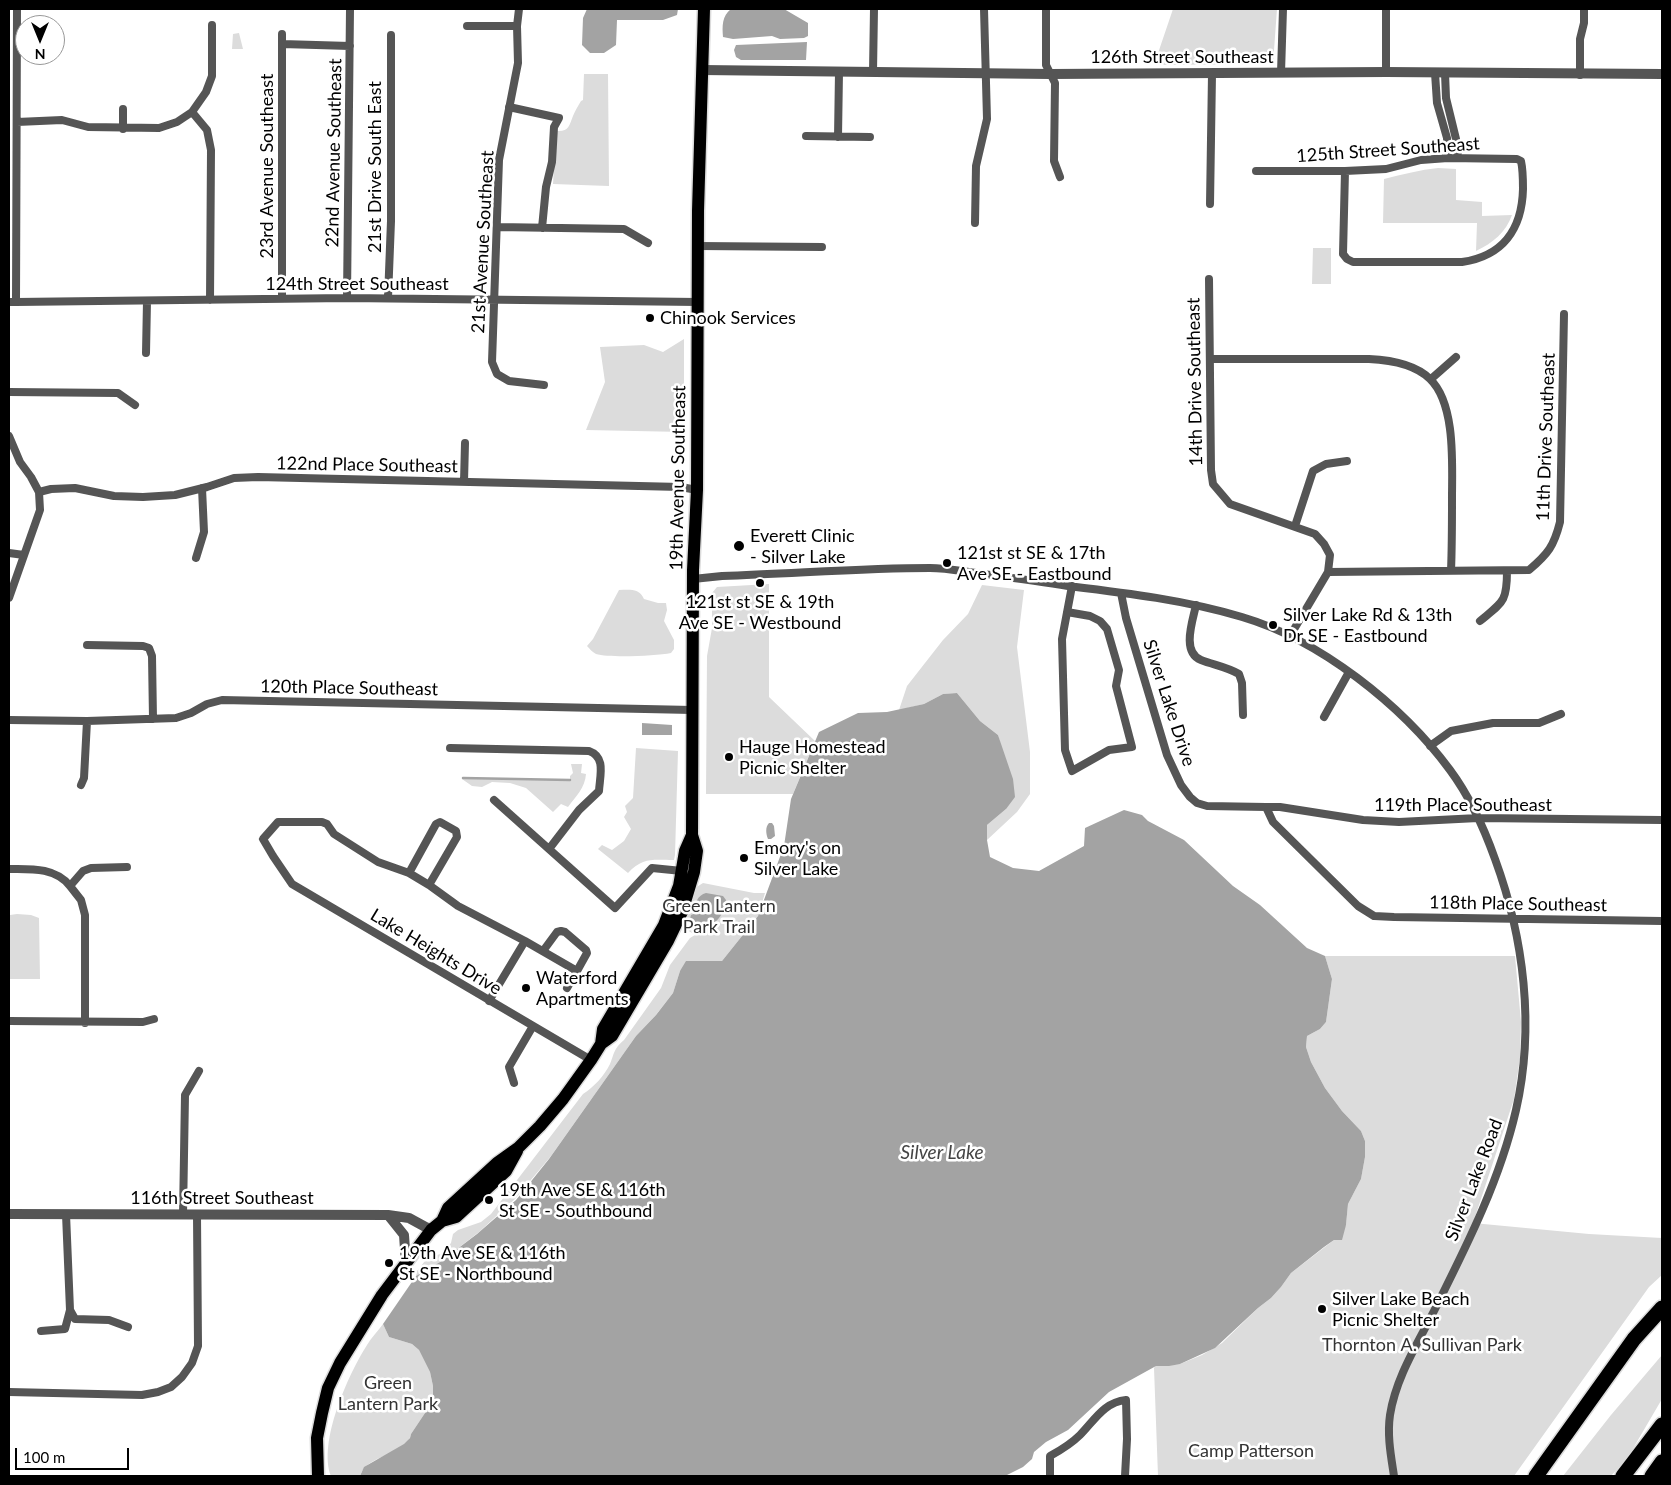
<!DOCTYPE html>
<html>
<head>
<meta charset="utf-8">
<style>
  body { margin:0 }
  #map { position:relative; width:1671px; height:1485px; overflow:hidden; background:#fff; font-family:Lato,sans-serif }
  canvas { display:block }
  .frame { position:absolute; inset:0; border:10px solid #000; pointer-events:none }
  .north { position:absolute; left:15px; top:15px; width:50px; height:50px; box-sizing:border-box; background:#fff; border:1px solid #999; border-radius:50%; rotate:180deg; font-size:14px; font-weight:700; line-height:20px; text-align:center; color:#000 }
  .north::after { content:''; display:block; margin:auto; width:18px; height:22px; background:#000; clip-path:polygon(50% 0,100% 100%,50% 72%,0 100%) }
  .scale { position:absolute; left:15px; top:1448px; width:114px; height:22px; box-sizing:border-box; border:2px solid #000; border-top:0; padding-left:6px; font-size:15px; line-height:18px; white-space:nowrap; color:#000; -webkit-text-stroke:4px #fff; paint-order:stroke }
</style>
</head>
<body>
<div id="map">
<canvas width="1671" height="1485"></canvas>
<div class="frame"></div>
<div class="north">N</div>
<div class="scale">100 m</div>
</div>
<script>
const ctx = document.querySelector('canvas').getContext('2d');
ctx.lineJoin = 'round';
function paint(path, color) { ctx.fillStyle = color; ctx.fill(path, 'evenodd'); }
function strokePath(path, color, width, dash) { ctx.strokeStyle = color; ctx.lineWidth = width; ctx.lineCap = dash ? 'butt' : 'round'; ctx.setLineDash(dash || []); ctx.stroke(path); }
function label(font, color, halo, rows, align = 'center') {
  ctx.font = font + ' Lato,sans-serif'; ctx.lineWidth = 5; ctx.setLineDash([]); ctx.textBaseline = 'middle'; ctx.strokeStyle = halo; ctx.fillStyle = color; for (const [text, x, y, turn = 0] of rows) {
    ctx.save(); ctx.translate(x, y); ctx.rotate((+turn || 0) * Math.PI / 180); ctx.textAlign = isNaN(turn) ? turn : align; if (halo) ctx.strokeText(text, 0, 0); ctx.fillText(text, 0, 0); ctx.restore();
  }
}
paint(new Path2D(`
  M1173,9H1277L1273,64L1154,65Z
  M239,33L243,49H232L233,34Z
  M584,74H608L609,186L553,184L556,131C569,132 569,126 573,116C575,111 578,106 581,101L583,100Z
  M1438,168L1456,169V200L1482,202V216L1512,215C1506,232 1493,243 1476,251L1477,223H1383L1384,179C1403,174 1420,170 1438,168Z
  M1313,248H1331V284H1312Z
  M684,339V432L586,430L605,382L600,347L644,345L663,352Z
  M769,584V697L815,741L793,794H706L707,656L712,628V593L717,587Z
  M982,585L1024,590L1017,647L1030,752V794L1017,812L987,840V825L1006,809L1004,757L998,735L980,721L957,693L943,694L924,704L899,710L907,686L943,640L968,614Z
  M619,590C630,590 639,588 644,599L658,603H666L667,610L664,621L674,640V649L671,653C656,656 609,658 596,654C592,652 590,649 587,646L593,639Z
  M636,748L678,751L675,855L674,860C653,860 643,857 628,873L598,849L602,845L612,850L624,841L631,829L624,817L627,812L625,806L633,798Z
  M571,764H582L581,773L586,774C585,788 576,796 568,807L561,804L553,812L526,788L510,783L492,782L482,787L472,786L462,779L463,778L570,780V776L573,773Z
  M703,883L754,893H765L758,916L722,961L680,971L673,993L655,1016L636,1036L551,1156L515,1199L479,1232L440,1262L416,1276L417,1271L428,1257L441,1254L451,1243L453,1234L458,1230L481,1222L491,1214L583,1094C594,1087 604,1076 610,1064C614,1054 614,1048 624,1040L661,988L670,965L690,938L695,935L681,926L695,888Z
  M17,914L31,915L39,918L40,979H10V915Z
  M1325,956H1515L1521,1022L1520,1058L1514,1099L1473,1223L1589,1234L1662,1238V1275L1649,1287L1514,1476H1158L1154,1368L1156,1365L1180,1364L1202,1355L1222,1343L1258,1308L1271,1298L1281,1287L1291,1273L1334,1240L1346,1225L1348,1204L1361,1179L1365,1157V1141L1361,1131L1342,1111L1325,1088L1311,1062L1306,1047L1307,1036L1320,1029L1326,1022L1332,979Z
  M383,1324L389,1337L412,1344L419,1350L430,1372L433,1386V1401L411,1434C407,1456 366,1454 360,1476H331C318,1442 348,1375 367,1345C371,1338 378,1331 383,1324Z
  M1662,1355V1399L1628,1457L1611,1476H1563L1611,1415Z`), '#dcdcdc');
paint(new Path2D(`
  M587,9H678L677,15L663,20H617L616,45L604,53H590L582,45L583,18Z
  M731,9H784L808,23V36L804,38L780,39L772,36L733,39L723,37C722,26 722,16 731,9Z
  M807,42L806,60H741L736,57L734,50L736,45Z
  M957,693L980,721L998,735L1013,779L1015,797L1006,809L987,825V840L990,857L1013,868L1039,871L1084,846L1085,828L1124,810L1142,815L1148,821L1184,840L1233,886L1260,905L1307,948L1325,956L1332,979L1326,1022L1320,1029L1307,1036L1306,1047L1311,1062L1325,1088L1342,1111L1361,1131L1365,1141V1157L1361,1179L1348,1204L1346,1225L1342,1240H1334L1324,1247L1291,1273L1281,1287L1271,1298L1258,1308L1215,1348L1180,1364L1169,1366H1156L1109,1392L1068,1430L1046,1442L1034,1452L1032,1459L1023,1467L1005,1476H360L364,1467L404,1444L410,1438L411,1434L433,1401V1386L430,1372L419,1350L412,1344L389,1337L383,1324L416,1276L440,1262L477,1234L516,1200L549,1159L636,1036L656,1015L673,993L680,971L686,961H722L758,916L784,846L791,799L819,732L858,713L887,712L924,704L943,694Z
  M642,723L672,725V735H642Z
  M769,823H772L774,826L775,836L771,839H768C766,834 765,827 769,823Z
  M706,893L723,896L726,900C722,921 713,929 691,925L689,923L691,915L696,913C693,904 698,895 706,893Z`), '#a3a3a3');
strokePath(new Path2D(`
  M463,778L570,780`), '#a3a3a3', 2.5);
const primary = new Path2D(`
  M601,1044L612,1036L668,941L682,912L694,872L697,851L692,835L693,570L697,490L698,211L704,9
  M442,1221L448,1208L497,1163L518,1148L540,1126L563,1099L591,1060L601,1044L603,1029L664,925L679,886L685,851L692,835
  M318,1476L317,1438L322,1413L328,1388L340,1363L382,1295L431,1230L442,1221L456,1217L506,1171L517,1151`);
const motorway = new Path2D(`
  M1536,1476L1634,1339L1662,1308
  M1623,1476L1662,1425
  M1652,1476L1662,1462`);
strokePath(primary, '#dbdbdb', 15);
strokePath(motorway, '#dbdbdb', 18);
strokePath(new Path2D(`
  M519,9L517,26L518,63L499,160L492,362L497,374L509,381L544,385
  M1046,9V65L1055,83L1054,161L1060,177
  M1386,9V72
  M467,26H517
  M282,34V299
  M282,44L350,46
  M873,72L874,9
  M1281,73L1283,9
  M1435,73L1437,103L1447,138L1448,158
  M1445,73L1446,98L1456,139L1458,158
  M1580,75V39L1584,23V9
  M509,107L559,118L554,127L552,162L546,187L542,228
  M123,109V129
  M17,122L62,120L88,127L159,128L177,122L192,112
  M806,136L870,137
  M838,137L839,72
  M1256,171H1345L1386,169L1421,160L1448,158L1517,159L1521,161C1523,170 1523,179 1523,189C1522,229 1503,256 1462,262H1353L1347,259L1343,254L1345,171
  M1210,204L1212,74
  M975,223L976,166L987,119L984,9
  M497,227L624,229L648,243
  M698,246L822,247
  M1209,279L1211,470L1213,484L1230,504L1315,534L1324,544L1330,555L1328,572L1290,636
  M347,298L350,9
  M388,298L391,221V35
  M210,300L211,150L207,130L192,112L206,92L212,76V25
  M9,302H16L17,9
  M16,302L347,298L698,302
  M146,353L147,301
  M1210,359H1369C1390,360 1415,364 1430,379C1456,404 1452,465 1452,498C1452,522 1452,547 1451,571
  M1431,379L1456,357
  M9,392L118,393L135,405
  M9,436L20,462L31,477L39,492L40,510L9,598
  M464,482L465,443
  M39,492L51,489L75,488L114,496L143,497L175,495L207,487L234,478L258,477L681,487L697,490
  M1295,526L1313,471L1326,464L1347,461
  M9,553L24,555
  M196,558L204,532L202,488
  M1328,572L1529,570C1548,554 1554,546 1560,522L1564,314
  M693,579L722,576C791,574 861,568 930,568C945,568 961,571 976,573C1006,577 1037,581 1068,586C1126,593 1185,600 1242,617C1320,640 1402,705 1450,770C1470,797 1484,828 1495,859C1524,938 1535,1027 1516,1110C1500,1180 1467,1245 1435,1309C1418,1343 1396,1377 1390,1415C1387,1436 1391,1456 1394,1476
  M1121,593L1126,618L1167,755L1181,785L1190,797L1197,803L1207,806L1266,807L1273,822L1358,906L1374,916L1394,917L1662,921
  M1196,605C1193,620 1181,652 1201,660C1214,665 1227,667 1239,674L1242,683L1243,715
  M1067,612L1090,616L1100,621L1107,629L1119,670L1116,686L1132,747L1109,750L1072,771L1065,750L1062,639L1072,586
  M1480,621C1503,602 1507,602 1507,571
  M87,645L143,646L149,648L152,656L153,719
  M1324,717L1349,672
  M9,720L87,721L176,718L191,713L207,704L222,700L692,710
  M1430,746L1451,731L1493,723H1539L1561,714
  M450,748L589,751C606,757 600,775 599,791L579,810L549,849
  M81,785L84,778L87,721
  M494,800L615,908L652,868L682,871
  M1266,807H1280L1363,820L1399,822L1478,818L1662,820
  M9,869C30,869 55,867 70,886L83,871L91,868L127,867
  M409,873L436,824L440,822L456,831L457,837L429,885
  M70,886L81,900L85,915V1023
  M543,951L557,932L561,931L565,932L586,950L587,953L577,971L525,941L458,906L429,885L409,873L378,862L334,834L327,824L322,822H278L263,839L273,856L292,884L591,1060
  M567,988L577,971
  M489,1001L525,941
  M9,1021L143,1022L154,1019
  M514,1083L509,1067L533,1026
  M66,1214L70,1310L75,1319L109,1320L128,1327
  M183,1215L185,1095L199,1071
  M41,1331L65,1329L70,1310
  M9,1392L142,1395L158,1392L171,1387L182,1377L192,1363L198,1346L197,1215
  M1050,1476V1456C1061,1450 1071,1444 1080,1435C1094,1421 1104,1402 1126,1400L1127,1439L1125,1476`), '#555', 8);
strokePath(new Path2D(`
  M702,70L1050,74L1386,72L1662,74
  M9,1214L388,1215L409,1218L431,1230
  M388,1215L404,1235L406,1264`), '#555', 10);
strokePath(primary, '#000', 12);
strokePath(motorway, '#000', 15);
for (const [x, y, r, color] of [
  [650,318,5,"#000"],
  [739,546,6,"#000"],
  [947,563,5,"#000"],
  [760,583,5,"#000"],
  [1273,625,5,"#000"],
  [729,757,5,"#000"],
  [744,858,5,"#000"],
  [526,988,5,"#000"],
  [489,1200,5,"#000"],
  [389,1263,5,"#000"],
  [1322,1309,5,"#000"]
]) { const dot = new Path2D(); dot.arc(x, y, r, 0, 2 * Math.PI); ctx.fillStyle = color; ctx.fill(dot); strokePath(dot, '#fff', 2); }
label('18px', '#000', '#fff', [
  ["126th Street Southeast",1182,57],
  ["125th Street Southeast",1388,150,-4],
  ["22nd Avenue Southeast",334,153,-89],
  ["23rd Avenue Southeast",267,166,-90],
  ["21st Drive South East",375,167,-90],
  ["21st Avenue Southeast",483,242,-87],
  ["124th Street Southeast",357,284],
  ["14th Drive Southeast",1195,382,-91],
  ["11th Drive Southeast",1546,437,-88],
  ["122nd Place Southeast",367,465,1],
  ["19th Avenue Southeast",678,478,-89],
  ["120th Place Southeast",349,688,1],
  ["Silver Lake Drive",1169,703,72],
  ["119th Place Southeast",1463,805],
  ["118th Place Southeast",1518,904,1],
  ["Lake Heights Drive",436,952,31],
  ["Silver Lake Road",1474,1180,-69],
  ["116th Street Southeast",222,1198]
]);
label('18px', '#000', '#fff', [
  ["Chinook Services",660,318],
  ["Everett Clinic",750,536],
  ["- Silver Lake",750,557],
  ["121st st SE & 17th",957,553],
  ["Ave SE - Eastbound",957,574],
  ["121st st SE & 19th",760,602,"center"],
  ["Ave SE - Westbound",760,623,"center"],
  ["Silver Lake Rd & 13th",1283,615],
  ["Dr SE - Eastbound",1283,636],
  ["Hauge Homestead",739,747],
  ["Picnic Shelter",739,768],
  ["Emory's on",754,848],
  ["Silver Lake",754,869],
  ["Waterford",536,978],
  ["Apartments",536,999],
  ["19th Ave SE & 116th",499,1190],
  ["St SE - Southbound",499,1211],
  ["19th Ave SE & 116th",399,1253],
  ["St SE - Northbound",399,1274],
  ["Silver Lake Beach",1332,1299],
  ["Picnic Shelter",1332,1320]
], 'left');
label('18px', '#333', '#fff', [
  ["Green Lantern",719,906],
  ["Park Trail",719,927],
  ["Thornton A. Sullivan Park",1422,1345],
  ["Green",388,1383],
  ["Lantern Park",388,1404],
  ["Camp Patterson",1251,1451]
]);
label('italic 19px', '#444', '#fff', [
  ["Silver Lake",942,1153]
]);
</script>
</body>
</html>
